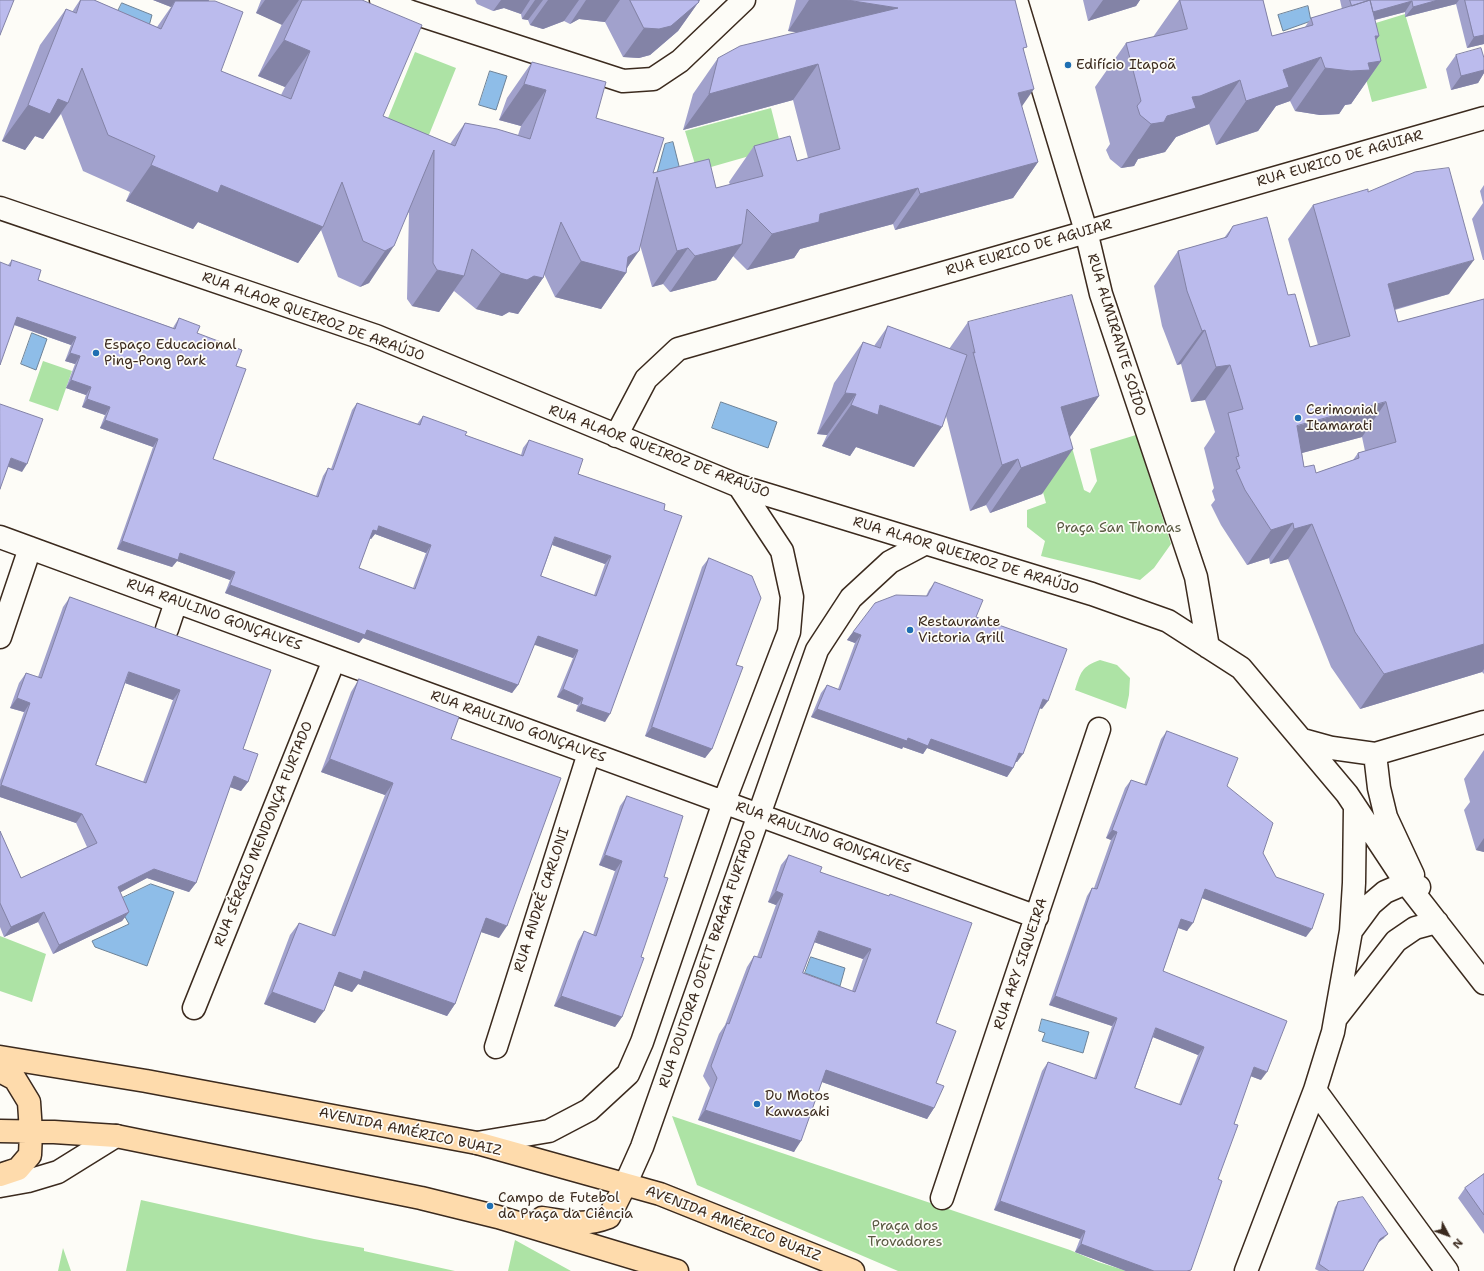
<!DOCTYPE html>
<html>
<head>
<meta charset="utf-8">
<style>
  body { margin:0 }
  #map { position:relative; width:1484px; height:1271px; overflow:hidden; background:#fdfcf7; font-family:"Shantell Sans",sans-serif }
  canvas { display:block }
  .north { position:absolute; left:1428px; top:1215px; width:40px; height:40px; -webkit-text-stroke:3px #fdfcf7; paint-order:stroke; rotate:131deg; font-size:11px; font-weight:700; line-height:16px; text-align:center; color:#3b2a1e }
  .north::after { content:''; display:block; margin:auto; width:14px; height:18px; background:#3b2a1e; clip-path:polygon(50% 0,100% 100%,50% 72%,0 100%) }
</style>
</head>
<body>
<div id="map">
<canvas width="1484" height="1271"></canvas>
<div class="north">N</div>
</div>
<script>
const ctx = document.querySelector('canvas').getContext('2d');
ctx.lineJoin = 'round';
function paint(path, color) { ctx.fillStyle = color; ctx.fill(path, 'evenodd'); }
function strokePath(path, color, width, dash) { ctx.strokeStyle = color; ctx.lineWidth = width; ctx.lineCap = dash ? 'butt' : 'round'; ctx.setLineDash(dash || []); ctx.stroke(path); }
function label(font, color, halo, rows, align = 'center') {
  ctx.font = font + ' "Shantell Sans",sans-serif'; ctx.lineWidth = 3.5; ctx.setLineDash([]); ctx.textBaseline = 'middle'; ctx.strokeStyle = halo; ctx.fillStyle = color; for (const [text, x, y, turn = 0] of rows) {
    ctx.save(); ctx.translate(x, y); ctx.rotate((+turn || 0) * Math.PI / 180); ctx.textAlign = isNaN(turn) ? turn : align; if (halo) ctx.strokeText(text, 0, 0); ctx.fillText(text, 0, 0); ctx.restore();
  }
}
paint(new Path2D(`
  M1405,14L1427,88L1372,102L1353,30Z
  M415,52L456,68L418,162L377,145Z
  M771,108L781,147L697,171L685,131Z
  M43,361L72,371L58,411L29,401Z
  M1136,435L1171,544L1154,568L1140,580L1041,556L1045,541L1027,527V510L1046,503L1033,456L1071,444L1084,490L1090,493L1097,481L1090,449Z
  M1100,660L1117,665L1130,678L1129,695L1126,709L1075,690C1081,672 1081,667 1100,660Z
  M0,936L46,954L32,1002L0,991Z
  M672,1116L1070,1250L1098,1262L1127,1271H898L697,1185Z
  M141,1200L314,1239L364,1248V1251L455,1271H126Z
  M515,1240L571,1271H508Z
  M63,1248L71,1271H58Z`), '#ade3a5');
const water = new Path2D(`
  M122,3L152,15L149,26L115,17Z
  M1308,6L1311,21L1283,31L1278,15Z
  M490,71L507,76L496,110L479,105Z
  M673,142L682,178L654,184L665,144Z
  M32,333L47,339L36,370L21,364Z
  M721,402L777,422L768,448L712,428Z
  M151,884L174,892L147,966L95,947L92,941L129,924L116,901Z
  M811,957L845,968L840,986L805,973Z
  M1042,1019L1089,1032L1083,1053L1042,1041L1045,1033L1039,1031Z`);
paint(water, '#8ebde8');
strokePath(water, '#6d8297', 1);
const minor = new Path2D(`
  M381,0L411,12L623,81L653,79L680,61L744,0
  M1016,0L1086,231L1101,294L1196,577L1208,647
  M0,208L376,336L739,486L1092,594L1168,621L1241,668L1347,794L1406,883L1484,983
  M616,436L646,379L678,349L1484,118
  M0,537L1037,917
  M167,629L176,602
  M0,637L30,548
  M1303,740L1332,748L1375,754L1484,722
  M1375,754L1379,788L1386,817L1413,875
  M1351,931L1371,904L1385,892L1406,883L1419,887
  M194,1008L334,660
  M1336,1018L1396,941L1415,928L1437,922
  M496,1047L589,753
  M1315,1090L1447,1271
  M477,1143L549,1131L589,1110L628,1074L642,1042L724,802L789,632L792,597L782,551L739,486
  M625,1185L642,1147L817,650L851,598L890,562L924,544
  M0,1186L28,1181L58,1172L116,1136
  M942,1198L1099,729
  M1246,1271L1315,1090L1333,1032L1351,931L1354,883L1355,808`);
const major = new Path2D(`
  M0,1057L146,1081L477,1143L660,1194L853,1271
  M0,1071L15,1079L29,1102L31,1132L30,1155L18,1169L0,1175
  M0,1131L54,1132L116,1136L421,1198L498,1217L677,1271
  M542,1218C569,1222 583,1227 609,1217L625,1185`);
strokePath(minor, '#3b2a1e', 25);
strokePath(major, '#3b2a1e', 25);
strokePath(minor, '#fdfcf7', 22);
strokePath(major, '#fedbac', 22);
paint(new Path2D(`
  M80,0H94L157,27L171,7L153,0H209V1L221,71L281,95L285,87L258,76L282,24L256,13L261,0H362L383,116L450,144L465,123L518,135L521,126L499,120L507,98L532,62L596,118L653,173L716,188L730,185L729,182L754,146L797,161L808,158L793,100L683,130L693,94L718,58L798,32L788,31L796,0H1015L1024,51L1022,107L1038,162L1013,198L895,230L893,224L800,249L794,258L747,270L733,256L716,280L670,292L663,284L652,287L640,245L627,268L626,273L601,309L555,297L544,274L543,278L518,314L509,312L502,316L476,309L454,291L439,312L412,306L407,299L409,212L369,283L360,287L338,277L321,230L298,263L198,222L193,229L126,201L130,192L83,171L61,114L43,139L35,136L25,150L2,141L40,45L66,9L72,12Z
  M475,0H700L678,31L650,55L639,58L623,57L605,22L579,19L570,24L564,21L543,29L530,25L528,20L522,19L521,14L504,8L493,11L477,4Z
  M1083,0H1140L1136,6L1088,21Z
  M1179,0H1263L1272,36L1305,27L1311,18L1342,9L1340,0H1484V44L1467,48L1456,4L1405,17V12L1375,20L1376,40L1381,61L1351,104L1345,105L1339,114L1320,115L1295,111L1290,101L1276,106L1258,131L1216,145L1209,124L1176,137L1165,152L1138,159L1134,166L1121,168L1110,159L1106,150L1110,144L1095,87L1126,43L1153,37Z
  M1456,55L1484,58V73L1478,83L1451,90L1446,69Z
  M1484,185V260H1483L1472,219L1483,203L1480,191Z
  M1368,192L1449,294L1395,310L1398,322L1484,299V674L1482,672L1360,709L1331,667L1288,559L1270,564L1269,558L1247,565L1221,525L1211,505L1215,500L1212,491L1214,488L1204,448L1215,432L1205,400L1191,402L1181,364L1177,365L1162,326L1154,286L1178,251L1224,238L1233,226L1288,295L1310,347L1318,345L1288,239L1313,205ZM1362,437L1365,451L1358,453L1353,460L1316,473L1304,467L1302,453Z
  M12,260L38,280L173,328L174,326L179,318L236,366L213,459L316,496L323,476L328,468L331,469L352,410L357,403L417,424L423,416L465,435L521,455L523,448L529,440L578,474L665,504L605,722L576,711L578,705L557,697L573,658L534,644L518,685L512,693L363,638L359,643L225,593L230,580L177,561L172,567L117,549L153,447L100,428L105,415L82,407L86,395L66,388L75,364L65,361L71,345L14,325L8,265ZM375,534L426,553L413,588L359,568L370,538L371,539ZM552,545L605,564L594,595L541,576Z
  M968,322L1099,396L1070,437L1042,494L990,513L986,505L970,511L946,416L914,467L856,447L850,456L822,446L827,435L817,434L834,383L863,342L874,346L888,326L949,349Z
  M709,558L736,665L712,749L705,758L645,736L702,567Z
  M935,582L976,617L1042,709L1039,708L1017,762H1016L1013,768L1007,777L927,748L923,754L903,747L902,749L811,717L821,693L827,685L838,689L855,643L847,640L853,632L926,596L929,590Z
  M70,597L271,670L243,749L248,782L241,791L230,787L196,883L189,892L147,878L120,892L129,912L122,921L53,954L38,922L4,937L0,927V831L21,878L87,847L76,823L0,797V780L24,712L10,708L19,683L26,673L38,677L63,607ZM125,683L173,700L143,782L96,765Z
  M359,679L451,739L499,938L481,932L455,1004L447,1016L358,984L352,992L333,985L315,1023L264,1004L290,935L299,923L331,935L385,795L321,772L351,692Z
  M1167,731L1227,786L1263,853L1306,937L1202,898L1187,931L1178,928L1163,971L1261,1080L1250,1076L1234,1124L1218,1179L1190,1271H1126L1075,1252L1080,1239L994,1210L1042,1071L1048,1062L1094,1078L1112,1026L1049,1005L1087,896L1092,888H1094L1111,840L1106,838L1125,788L1131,780L1144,785L1161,739ZM1153,1037L1198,1055L1179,1104L1135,1088Z
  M1484,750V852L1476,850L1464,810L1470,802L1464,779Z
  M627,796L664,877L641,957L622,1017L615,1027L554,1006L578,941L584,931L593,935L615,871L599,865L620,806Z
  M789,855L820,872L889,896L890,894L936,1023V1083L934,1108L927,1119L822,1082L794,1152L698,1120L710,1088L703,1076L719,1034L725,1025L747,967L754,956L757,957L776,905L768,902L781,865ZM814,942L863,959L852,991L803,973Z
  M1484,1174V1234L1458,1198L1465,1188Z
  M1338,1202L1384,1238L1378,1243L1363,1271H1319L1315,1269L1335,1207Z`), '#a1a1cc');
paint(new Path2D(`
  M153,0H209L197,17L175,1L171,7Z
  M265,0H299L282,25L256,13Z
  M501,0H530L521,14L504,8L493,11Z
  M535,0H543L528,20L522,19Z
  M548,0H579L564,21L543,29L530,25Z
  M586,0H620L605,22L579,19L570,24Z
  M689,0H700L678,31L650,55L639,58L623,57L644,28Z
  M809,0H847L898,8L872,44L788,31Z
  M1103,0H1140L1136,6L1088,21Z
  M1438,0H1459L1456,4L1405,17L1413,7Z
  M1412,1L1405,12L1347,27L1355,17Z
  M1484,35V44L1467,48L1474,37Z
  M1375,36H1379L1354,71L1368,63L1381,61L1351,104L1345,105L1339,114L1320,115L1295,111L1325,68Z
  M284,40L310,51L285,87L258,76Z
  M1321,57L1290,101L1276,106L1258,131L1216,145L1246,101L1283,70Z
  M818,64L793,100L683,130L709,94Z
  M1484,70V73L1478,83L1451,90L1461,76Z
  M1240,80L1209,124L1176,137L1165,152L1138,159L1134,166L1121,168L1151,124L1192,97Z
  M524,84L546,90L521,126L499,120Z
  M1034,89L1009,125L1018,93Z
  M58,99L68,103L43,139L35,136L25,150L2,141L28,105Z
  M1038,162L1013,198L895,230L920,194Z
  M151,165L221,185L323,227L298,263L198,222L193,229L126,201Z
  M918,188L893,224L800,249L794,258L747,270L772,234L820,214Z
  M742,244L716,280L670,292L695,256Z
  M394,246L369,283L360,287L385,251Z
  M688,248L663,284L652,287L677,251Z
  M639,251L624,272L626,273L601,309L555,297L581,261L628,257Z
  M1474,260L1449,294L1363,318L1388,284Z
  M437,270L464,276L439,312L412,306Z
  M501,273L534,276L543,278L518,314L509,312L502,316L476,309Z
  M17,317L76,337L71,345L12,324Z
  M1205,330L1181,364L1177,365L1202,331Z
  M70,353L80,356L75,364L65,361Z
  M1230,365L1205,400L1191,402L1216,367Z
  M71,380L91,387L86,395L66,388Z
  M845,393L856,394L827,435L817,434Z
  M1099,396L1067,441L1061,407Z
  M87,399L110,407L105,415L82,407Z
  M1386,402L1362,437L1272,461L1297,426Z
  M851,405H880L942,427L914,467L856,447L850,456L822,446Z
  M105,420L158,439L153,447L100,428Z
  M1073,449L1042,494L990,513L1021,468Z
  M11,458L27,464L22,472L6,466Z
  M1018,459L986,505L970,511L1002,465Z
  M1293,523L1269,558L1247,565L1271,530Z
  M1312,524L1288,559L1270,564L1294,529Z
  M379,526L431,545L426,553L375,534L371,539L367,537L373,530Z
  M555,537L611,556L605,564L550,544Z
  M122,541L180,553L235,572L230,580L177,561L172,567L117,549Z
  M230,585L367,630L518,685L512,693L363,638L359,643L225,593Z
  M853,632L861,635L855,643L847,640Z
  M538,636L578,650L573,658L532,644Z
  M1484,644V669L1482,672L1360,709L1384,674Z
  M129,672L180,690L173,700L122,682Z
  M563,689L583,698L578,705L557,697Z
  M17,698L30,703L24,712L10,708Z
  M1043,699L1048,701L1042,709L1037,707Z
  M581,704L610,714L605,722L576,711Z
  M817,709L908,738L931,739L1013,768L1007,777L927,748L923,754L903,747L902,749L811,717Z
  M652,727L712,749L705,758L645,736Z
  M1019,753L1023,754L1017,762L1013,761Z
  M330,759L393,783L385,795L321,772Z
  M234,776L248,782L241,791L227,786Z
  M1,785L82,814L76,823L0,797V787Z
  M1112,830L1117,832L1111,840L1106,838Z
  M1484,838V852L1476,850Z
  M605,855L622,861L615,871L599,865Z
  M154,869L196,883L189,892L147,878L112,897L118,887Z
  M1205,889L1312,929L1306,937L1199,897Z
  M776,891L783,894L776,905L768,902Z
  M44,912L38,922L4,937L11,927Z
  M129,912L122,921L53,954L59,945Z
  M486,918L507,926L499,938L478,931Z
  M1181,919L1193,923L1187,931L1176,927Z
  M819,931L871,949L863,959L811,941Z
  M364,971L455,1004L447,1016L358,984L352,992L330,984L339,972Z
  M272,992L324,1011L315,1023L264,1004Z
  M561,996L622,1017L615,1027L554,1006Z
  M1055,996L1117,1018L1112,1026L1049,1005Z
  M1156,1028L1204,1047L1198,1055L1150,1036Z
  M1254,1067L1267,1072L1261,1080L1248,1075Z
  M826,1070L934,1108L927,1119L819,1081Z
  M705,1110L801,1141L794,1152L698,1120Z
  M1000,1201L1085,1231L1080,1239L994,1210Z
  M1388,1234L1384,1238L1377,1243L1380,1239Z
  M1081,1244L1154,1271H1126L1075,1252Z`), '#8383a6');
const building = new Path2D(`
  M0,0H14L0,35Z
  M81,0H94L161,29L175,1H215L243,12L221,71L291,99L310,51L284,40L302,0H362L422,25L383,116L455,146L465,123L497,129L530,139L546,90L524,84L532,62L606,82L596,118L664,138L653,173L709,159L716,188L763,176L754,146L790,136L797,161L840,149L818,64L709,94L718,58L740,46L898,8L847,0H1015L1027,47L1023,48L1034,89L1018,93L1038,162L920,194L918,188L820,214L819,222L772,234L747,209L742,244L695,256L688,248L677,251L657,177L639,251L628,257L626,273L581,261L561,222L543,278L534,276L527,280L501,273L472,249L464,276L437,270L433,263L434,150L394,246L385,251L363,241L342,182L323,227L221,185L218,193L151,165L155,156L108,135L82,68L68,103L58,99L50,114L28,105L66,9L76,13Z
  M630,0H698L699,2L671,26L659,29L644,28Z
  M1180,0H1263L1272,36L1313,25L1311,18L1370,0L1379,36H1375L1381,61L1368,63L1370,70L1351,71L1325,68L1321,57L1283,70L1289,87L1246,101L1240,80L1200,96L1192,97L1196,108L1167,116L1164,122L1151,124L1140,115L1137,106L1141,101L1126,43L1187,29Z
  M1350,0H1438L1413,7L1412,1L1373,12L1370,0L1352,6Z
  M1465,0H1484V35L1474,37Z
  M1481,48L1484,58V70L1461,76L1456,55Z
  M1449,168L1474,260L1388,284L1398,322L1484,299V644L1384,674L1355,632L1312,524L1294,529L1293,523L1271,530L1245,490L1236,470L1240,468L1236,457L1239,456L1228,413L1243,409L1230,365L1216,367L1205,330L1202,331L1187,291L1178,251L1227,237L1233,226L1267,217L1288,295L1295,294L1310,347L1350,336L1313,205L1368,189V192L1415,172ZM1386,402L1396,442L1358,453L1359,458L1316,473L1314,465L1304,467L1297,426Z
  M12,260L41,270L38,280L175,329L179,318L200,326L197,333L242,350L236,366L246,369L213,459L318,497L328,468L333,470L357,403L420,425L423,416L467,432L465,435L523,456L529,440L583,459L578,474L665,504L664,510L682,516L610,714L581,704L583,698L563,689L578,650L538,636L518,685L367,630L365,635L230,585L235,572L180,553L178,560L122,541L158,439L105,420L110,407L87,399L91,387L71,380L80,356L70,353L76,337L17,317L0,365V262L10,266ZM379,526L431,545L415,589L359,568L373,530L377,531ZM555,537L611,556L596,596L541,576Z
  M1072,295L1099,396L1061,407L1073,449L1021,468L1018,459L1002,465L973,352L975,353L968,322Z
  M888,326L967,355L942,427L880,405L878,415L851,405L856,394L845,393L863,342L880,348Z
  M0,404L43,419L27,464L11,458L0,489Z
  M709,558L752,576L761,598L736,665L743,667L712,749L652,727Z
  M935,582L983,600L976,617L1067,649L1048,701L1043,699L1023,754L1019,753L1013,768L931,739L928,746L908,738L907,741L817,709L827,685L840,690L861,635L853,632L875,603L896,595L927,596Z
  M70,597L271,670L243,749L258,754L248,782L234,776L196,883L154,869L118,887L129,912L59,945L44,912L11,927L0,903V831L21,878L97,843L82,814L1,785L30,703L17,698L26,673L41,678ZM129,672L180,690L146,783L96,765Z
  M359,679L459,717L451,739L561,778L507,926L486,918L455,1004L364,971L361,980L339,972L324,1011L272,992L299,923L335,936L393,783L330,759Z
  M1167,731L1238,758L1227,786L1273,823L1263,853L1276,877L1324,894L1312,929L1205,889L1193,923L1181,919L1163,971L1287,1021L1267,1072L1254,1067L1234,1124L1238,1125L1218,1179L1222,1181L1191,1270L1187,1271H1154L1081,1244L1085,1231L1000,1201L1048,1062L1096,1079L1117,1018L1055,996L1092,888L1097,889L1117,832L1112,830L1131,780L1146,785ZM1156,1028L1204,1047L1181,1105L1135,1088Z
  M627,796L683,816L664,877L668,878L641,957L644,958L622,1017L561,996L584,931L596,936L622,861L605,855Z
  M789,855L822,867L820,872L889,896L890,894L972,923L936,1023L956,1031L936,1083L944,1086L934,1108L826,1070L801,1141L705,1110L717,1078L711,1066L727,1023L729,1024L754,956L761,958L783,894L776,891ZM819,931L871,949L855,992L803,973Z
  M1484,1174V1215L1465,1188Z
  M1363,1197L1388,1234L1380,1239L1363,1271H1329L1319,1264L1338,1202Z`);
paint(building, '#bbbbed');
strokePath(building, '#8383a6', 1);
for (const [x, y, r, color] of [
  [1068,65,4,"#1f6fb2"],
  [96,353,4,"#1f6fb2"],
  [1298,418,4,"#1f6fb2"],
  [910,630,4,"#1f6fb2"],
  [757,1104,4,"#1f6fb2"],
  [490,1206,4,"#1f6fb2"]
]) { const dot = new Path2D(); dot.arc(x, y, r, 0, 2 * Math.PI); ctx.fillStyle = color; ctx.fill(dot); strokePath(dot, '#fdfcf7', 1.5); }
label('14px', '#3b2a1e', '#fdfcf7', [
  ["Edifício Itapoã",1076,65],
  ["Espaço Educacional",104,345],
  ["Ping-Pong Park",104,361],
  ["Cerimonial",1306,410],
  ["Itamarati",1306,426],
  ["Restaurante",918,622],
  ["Victoria Grill",918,638],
  ["Du Motos",765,1096],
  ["Kawasaki",765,1112],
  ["Campo de Futebol",498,1198],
  ["da Praça da Ciência",498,1214]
], 'left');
label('14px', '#3b2a1e', '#fdfcf7', [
  ["RUA EURICO DE AGUIAR",1340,159,-16],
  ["RUA EURICO DE AGUIAR",1029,248,-16],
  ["RUA ALAOR QUEIROZ DE ARAÚJO",313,317,20],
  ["RUA ALMIRANTE SOÍDO",1116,335,73],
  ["RUA ALAOR QUEIROZ DE ARAÚJO",659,452,21],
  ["RUA ALAOR QUEIROZ DE ARAÚJO",966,556,17],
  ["RUA RAULINO GONÇALVES",214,615,20],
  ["RUA RAULINO GONÇALVES",518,727,20],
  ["RUA SÉRGIO MENDONÇA FURTADO",264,834,-68],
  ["RUA RAULINO GONÇALVES",823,838,20],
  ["RUA ANDRÉ CARLONI",542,900,-72],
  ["RUA DOUTORA ODETT BRAGA FURTADO",708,959,-71],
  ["RUA ARY SIQUEIRA",1021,964,-71],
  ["AVENIDA AMÉRICO BUAIZ",410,1132,12],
  ["AVENIDA AMÉRICO BUAIZ",733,1224,21]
]);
label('14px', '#585840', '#fdfcf7', [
  ["Praça San Thomas",1119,528],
  ["Praça dos",905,1226],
  ["Trovadores",905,1242]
]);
</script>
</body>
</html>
